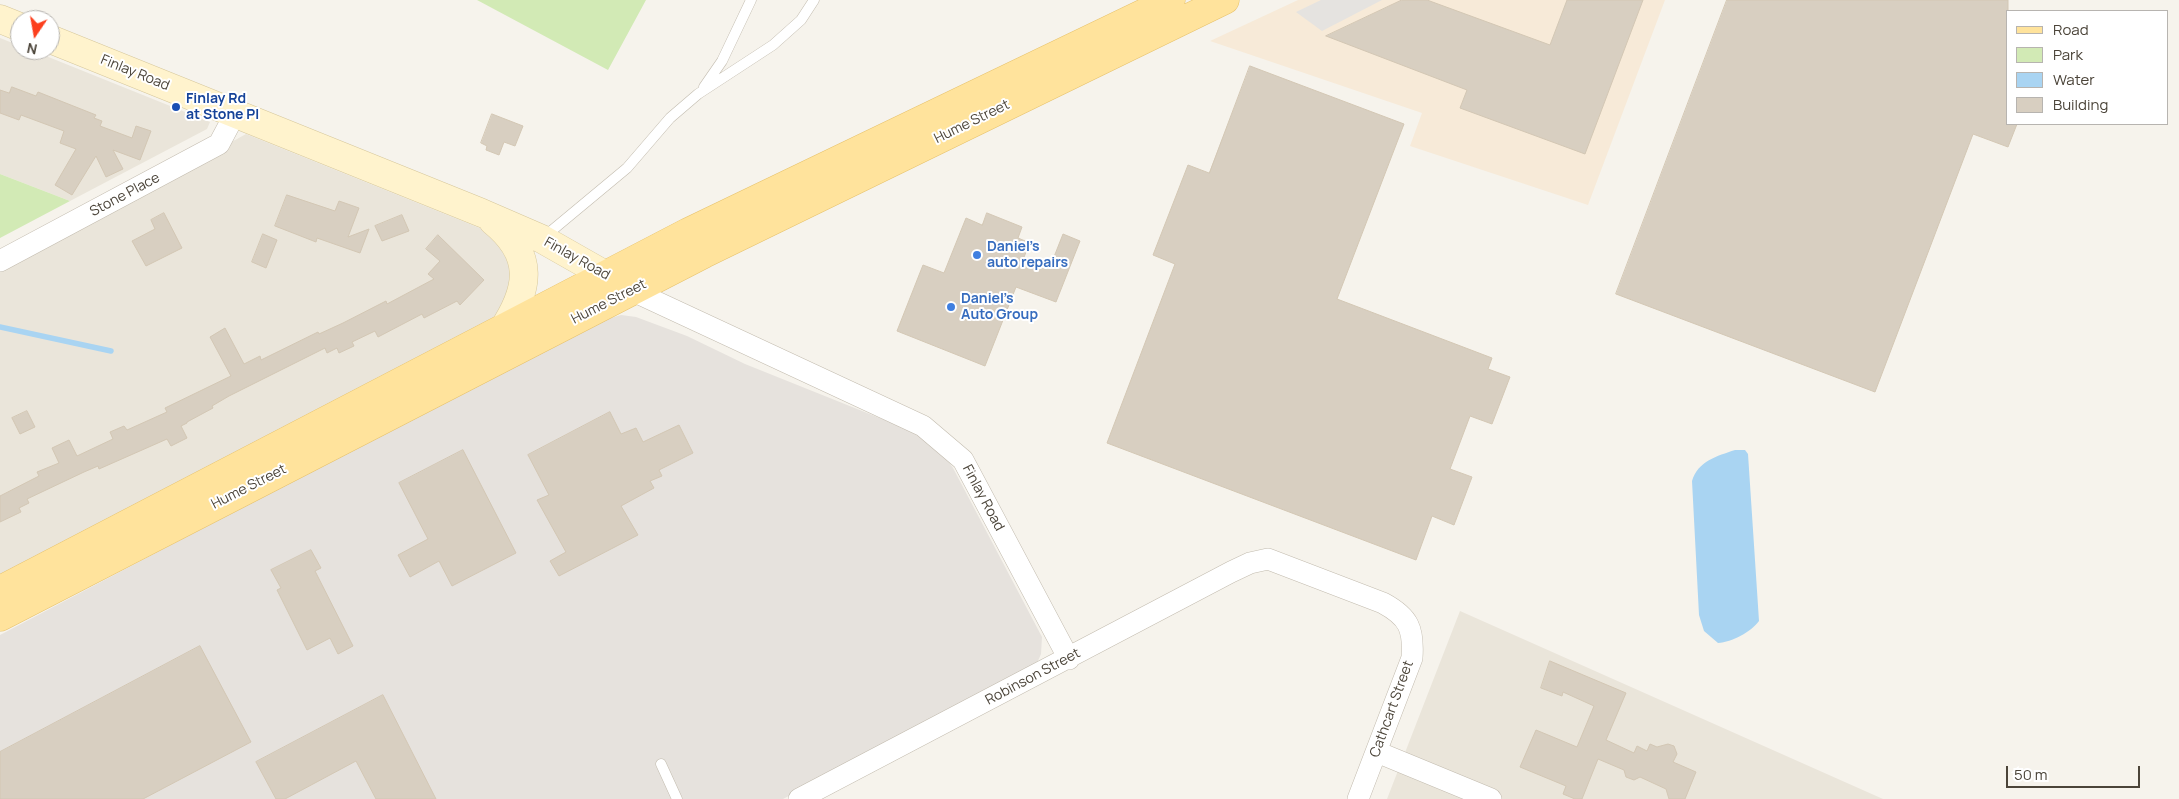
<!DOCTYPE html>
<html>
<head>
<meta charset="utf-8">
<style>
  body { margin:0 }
  #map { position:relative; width:2179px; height:799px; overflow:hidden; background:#f6f3ec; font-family:Manrope,sans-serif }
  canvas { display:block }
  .legend { position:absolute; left:2006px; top:10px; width:162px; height:115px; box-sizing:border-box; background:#fff; border:1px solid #b7b4b0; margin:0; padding:6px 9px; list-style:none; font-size:15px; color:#4b4439 }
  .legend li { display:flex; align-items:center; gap:10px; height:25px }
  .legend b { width:25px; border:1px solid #b7b4b0 }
  .north { position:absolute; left:10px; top:10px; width:50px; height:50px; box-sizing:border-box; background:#fff; border:1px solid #b7b4b0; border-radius:50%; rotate:192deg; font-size:14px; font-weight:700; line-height:20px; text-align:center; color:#4b4439 }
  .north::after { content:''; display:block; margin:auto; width:18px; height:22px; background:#fc3f1d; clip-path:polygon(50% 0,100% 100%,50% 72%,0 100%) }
  .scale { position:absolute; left:2006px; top:766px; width:134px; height:22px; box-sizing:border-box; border:2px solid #4b4439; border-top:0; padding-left:6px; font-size:15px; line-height:18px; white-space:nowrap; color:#4b4439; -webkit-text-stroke:4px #fff; paint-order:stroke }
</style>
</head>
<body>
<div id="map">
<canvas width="2179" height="799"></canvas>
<ul class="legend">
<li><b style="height:6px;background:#ffe39c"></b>Road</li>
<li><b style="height:14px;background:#d2eab5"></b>Park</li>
<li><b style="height:14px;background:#a9d4f2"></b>Water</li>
<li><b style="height:14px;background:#d8cfc1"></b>Building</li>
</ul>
<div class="north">N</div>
<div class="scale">50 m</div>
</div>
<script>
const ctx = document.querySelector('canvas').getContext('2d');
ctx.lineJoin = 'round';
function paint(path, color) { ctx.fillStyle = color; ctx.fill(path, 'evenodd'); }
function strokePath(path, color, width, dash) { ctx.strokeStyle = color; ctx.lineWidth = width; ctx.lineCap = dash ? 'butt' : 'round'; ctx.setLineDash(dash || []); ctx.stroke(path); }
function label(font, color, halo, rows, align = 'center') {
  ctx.font = font + ' Manrope,sans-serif'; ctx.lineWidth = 4; ctx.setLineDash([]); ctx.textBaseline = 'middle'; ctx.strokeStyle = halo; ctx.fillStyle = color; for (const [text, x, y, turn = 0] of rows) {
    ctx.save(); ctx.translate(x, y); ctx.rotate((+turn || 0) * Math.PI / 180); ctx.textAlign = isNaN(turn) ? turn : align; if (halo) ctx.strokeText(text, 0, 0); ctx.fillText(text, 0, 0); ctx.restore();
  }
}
paint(new Path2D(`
  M0,38L20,46V50H31L210,122L207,129L70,201L0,174Z
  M246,134L492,233L515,262L501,315L0,578V271Z
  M1460,611L1883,799H1387Z`), '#eae5da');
paint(new Path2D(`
  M1298,0H1665L1588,205L1410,146L1422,113L1210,41Z`), '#f7ead8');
paint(new Path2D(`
  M621,315L636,317L687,336L745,364L917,433L947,459L953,468L1042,637L1041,654L1037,663L1033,667L783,799H0V635L365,443L607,319Z`), '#e6e2dd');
paint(new Path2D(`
  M477,0H646L608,70Z
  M0,174L70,201L0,238Z`), '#d2eab5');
paint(new Path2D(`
  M1321,0H1382L1322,31L1296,12Z`), '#e5e3e0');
paint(new Path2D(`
  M1735,450H1745L1748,454L1759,621C1751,632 1732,642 1718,643L1704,631L1699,615L1692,481C1698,461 1717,456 1735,450Z`), '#a9d4f2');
strokePath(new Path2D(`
  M0,327L111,351`), '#a9d4f2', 5.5);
const building = new Path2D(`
  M1402,0H1427L1550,45L1567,0H1643L1585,154L1460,108L1467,90L1326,36Z
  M1727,0H2008V124H2017L2008,147L1973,134L1875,392L1616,294Z
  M1250,66L1404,124L1337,299L1492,358L1488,369L1510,377L1492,424L1470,416L1450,469L1472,477L1454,525L1432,516L1416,560L1107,443L1175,264L1153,255L1188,165L1209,173Z
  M12,87L36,96L38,92L96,115L94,118L102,121L100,126L132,138L136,126L151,131L140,160L113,150L123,169L106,177L96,156L72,195L55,185L76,149L60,143L64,131L21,115L19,120L0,113V90L9,93Z
  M492,114L523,126L515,146L504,142L499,155L486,150L487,146L481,143Z
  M287,195L335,211L339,201L359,208L348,237L369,229L360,253L317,238L316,242L275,226Z
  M164,213L182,248L146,266L132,241L155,229L151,220Z
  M987,213L1022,227L1018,238L1030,243L1024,257L1050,267L1063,234L1080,241L1056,302L1016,287L985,366L897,331L923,265L944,273L966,218L982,225Z
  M402,215L409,231L382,241L375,226Z
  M263,234L277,240L266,268L252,262Z
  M438,235L484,280L460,305L457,301L424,318L422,314L378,337L375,331L352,342L354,346L339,353L337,348L327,353L325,348L229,396L212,406L213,408L187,422V423L181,426L187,438L171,446L167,439L99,469L98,466L84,472L27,499L29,503L19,508L21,512L0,522V496L39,476L37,472L59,463L52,448L69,440L77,456L113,439L110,432L124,426L127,430L167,412L165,408L231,376L210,337L225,328L244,364L260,356L261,360L318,332L319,334L343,323L386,301L387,304L434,279L428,274L440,261L426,249Z
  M27,411L35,427L20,434L12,418Z
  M610,412L621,434L636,428L643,442L679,425L693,453L659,470L662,476L650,481L654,488L621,506L638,535L559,576L550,561L566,552L537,500L549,495L528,455Z
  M463,450L516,553L452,586L439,561L410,577L398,555L428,539L399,483Z
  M311,550L321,568L315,571L353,646L338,654L330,638L307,650L277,590L281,588L271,570Z
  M200,646L251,742L143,799H0V752Z
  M1550,661L1626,693L1606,740L1634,753L1637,746L1647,751L1650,744L1657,747L1668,744L1674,746L1677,754L1673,762L1696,772L1685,799H1669L1666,789L1640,777L1634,780L1626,777L1624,770L1598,759L1582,799H1575L1563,794L1566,786L1520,767L1536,730L1577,747L1594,706L1563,692L1562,696L1541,688Z
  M383,695L436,799H376L356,761L285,799H276L256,762Z`);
paint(building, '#d8cfc1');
strokePath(building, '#d3c7b4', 1);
const lane = new Path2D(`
  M704,87L722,61L751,0
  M544,237L627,168L670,118L698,94L773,45L801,20L814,0
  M661,764L677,799`);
const street = new Path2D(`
  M0,261L219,144L235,114
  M633,291L923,426L963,460L1069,659
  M1377,752L1491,799
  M799,799L1231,572L1250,563L1268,559L1383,603C1409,617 1414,629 1412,658L1358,799`);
const secondary = new Path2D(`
  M0,19L20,27
  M50,39L482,213L542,239L623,285
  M493,221C535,255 530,289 502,331`);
const primary = new Path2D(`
  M0,590L688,232L1171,0
  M0,617L704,254L1225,0`);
strokePath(lane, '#c2bbae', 11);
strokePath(street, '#c2bbae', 22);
strokePath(secondary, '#d6c79b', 29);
strokePath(primary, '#e6c16a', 29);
strokePath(lane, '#fff', 10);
strokePath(street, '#fff', 21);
strokePath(secondary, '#fff3cd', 28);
strokePath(primary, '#ffe39c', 28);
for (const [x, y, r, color] of [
  [176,107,5,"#1a4fb4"],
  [977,255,5,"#3f7fe0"],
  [951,307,5,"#3f7fe0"]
]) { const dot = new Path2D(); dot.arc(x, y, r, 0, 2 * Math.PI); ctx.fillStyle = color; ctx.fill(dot); strokePath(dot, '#fff', 2); }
label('14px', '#4b4439', '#fff', [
  ["Finlay Road",135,73,22],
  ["Hume Street",972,122,-26],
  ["Stone Place",125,195,-28],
  ["Finlay Road",577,259,29],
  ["Hume Street",609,302,-27],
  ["Hume Street",249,487,-27],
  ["Finlay Road",983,498,62],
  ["Robinson Street",1033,677,-28],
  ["Cathcart Street",1392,709,-70]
]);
label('bold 14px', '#164399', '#fff', [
  ["Finlay Rd",186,99],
  ["at Stone Pl",186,115]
], 'left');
label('bold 14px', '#366cbe', '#fff', [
  ["Daniel’s",987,247],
  ["auto repairs",987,263],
  ["Daniel’s",961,299],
  ["Auto Group",961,315]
], 'left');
</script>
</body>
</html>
